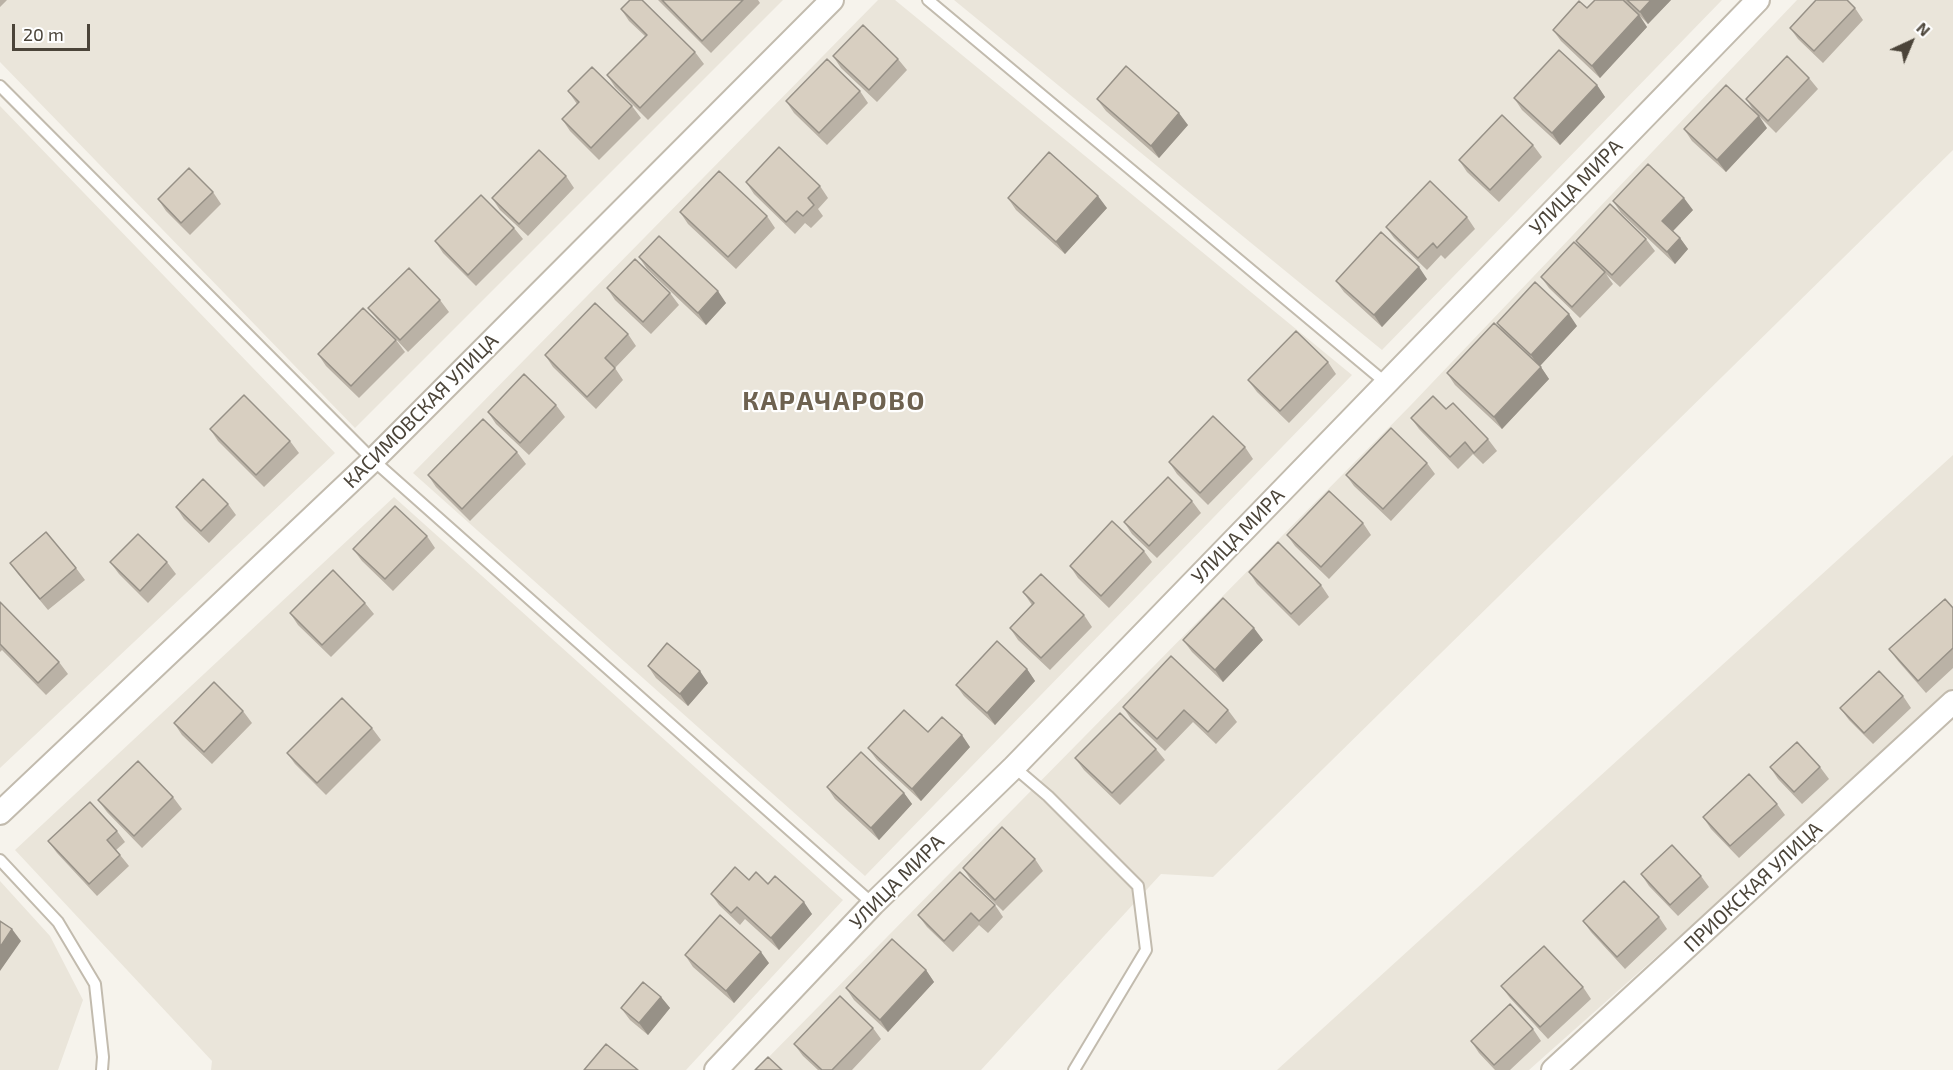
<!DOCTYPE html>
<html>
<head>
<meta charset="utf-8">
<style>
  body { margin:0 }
  #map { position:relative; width:1953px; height:1070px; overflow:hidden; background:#f6f3ec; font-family:"Exo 2",sans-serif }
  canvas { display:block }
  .north { position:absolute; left:1881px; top:12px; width:60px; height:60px; -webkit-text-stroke:4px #fff; paint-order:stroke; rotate:44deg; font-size:16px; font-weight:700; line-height:24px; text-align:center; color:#4b4439 }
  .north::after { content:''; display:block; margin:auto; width:21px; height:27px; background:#4b4439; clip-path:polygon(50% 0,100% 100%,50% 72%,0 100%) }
  .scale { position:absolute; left:12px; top:24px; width:78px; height:27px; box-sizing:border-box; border:3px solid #4b4439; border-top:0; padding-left:8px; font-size:18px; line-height:21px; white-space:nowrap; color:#4b4439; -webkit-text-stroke:4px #fff; paint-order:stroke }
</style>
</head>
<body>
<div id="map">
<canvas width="1953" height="1070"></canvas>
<div class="north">N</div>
<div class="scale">20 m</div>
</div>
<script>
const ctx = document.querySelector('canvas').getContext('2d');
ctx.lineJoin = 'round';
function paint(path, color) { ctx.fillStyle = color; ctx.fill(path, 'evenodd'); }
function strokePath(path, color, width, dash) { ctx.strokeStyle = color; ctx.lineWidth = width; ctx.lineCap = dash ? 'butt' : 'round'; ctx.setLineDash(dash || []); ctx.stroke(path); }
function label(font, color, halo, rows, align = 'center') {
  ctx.font = font + ' "Exo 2",sans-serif'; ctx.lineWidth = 4.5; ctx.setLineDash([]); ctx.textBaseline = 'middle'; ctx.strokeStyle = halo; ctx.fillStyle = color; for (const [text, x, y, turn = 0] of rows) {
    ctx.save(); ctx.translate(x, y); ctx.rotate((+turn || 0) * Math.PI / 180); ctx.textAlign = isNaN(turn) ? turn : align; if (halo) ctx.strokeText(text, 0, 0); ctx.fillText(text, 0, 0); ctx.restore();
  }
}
paint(new Path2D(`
  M0,0H783L355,428L0,62Z
  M878,0H895L1352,375L865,876L413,473Z
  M954,0H1722L1382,350Z
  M1797,0H1953V150L1213,877L1161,874L981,1070H756L1410,406Z
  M0,106L335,453L0,768Z
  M1953,455V693L1529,1070H1277Z
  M394,497L843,900L686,1070H211L212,1061L15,850Z
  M0,881L50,936L83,1000L58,1070H0Z`), '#eae5da');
const lane = new Path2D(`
  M928,0L1386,383
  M0,86L373,460L873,904
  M1014,767L1048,796L1138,886L1146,950L1074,1070
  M0,860L58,922L95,984L103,1057L102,1070`);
const street = new Path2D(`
  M0,813L373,460L832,0
  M716,1070L873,904L1014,767L1758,0
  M1553,1070L1953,702`);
strokePath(lane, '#c2bbae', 14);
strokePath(street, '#c2bbae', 26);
strokePath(lane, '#fff', 10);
strokePath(street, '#fff', 22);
paint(new Path2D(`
  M0,0H7L0,7Z
  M658,0H758L760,3L711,53Z
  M1623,0H1671L1648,24L1640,16L1647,27L1600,78L1561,41L1553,30Z
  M1855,8L1863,20L1823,63L1798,39L1790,28Z
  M621,9L695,52L704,64L648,120L615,87L607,75L645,36L629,21Z
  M833,56L898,59L907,70L877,102L841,68Z
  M1809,78L1818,89L1776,133L1754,111L1746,99Z
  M1597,85L1605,97L1560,145L1522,110L1514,98Z
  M568,91L632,106L641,118L599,160L570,131L562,119L577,104Z
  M860,91L868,103L827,145L794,113L786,101Z
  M1097,99L1188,125L1159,158L1106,111Z
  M1767,128L1726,172L1692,141L1684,129Z
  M1533,145L1542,157L1499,202L1467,172L1459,160Z
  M566,176L574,188L528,236L500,210L492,198Z
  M746,182L820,186L828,198L818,209L823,216L811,228L805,223L795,234L754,194Z
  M213,192L221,204L190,235L166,211L158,199Z
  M1008,198L1107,208L1065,254L1016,210Z
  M1613,201L1693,210L1673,231L1680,238L1688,249L1675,264L1621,213Z
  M680,212L767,216L775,228L736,269L688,224Z
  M1467,217L1475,229L1445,259L1441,255L1427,270L1394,238L1386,227Z
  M514,228L523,239L476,286L443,253L435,241Z
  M1646,239L1655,251L1620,287L1606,274L1613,284L1580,318L1549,288L1541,277L1583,251L1576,241Z
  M639,257L726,303L706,325L647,269Z
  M1427,279L1382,327L1344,292L1336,281Z
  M607,288L670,293L679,305L651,334L615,300Z
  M440,300L449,312L408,352L377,319L368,308Z
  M1497,323L1577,326L1540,366L1549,379L1502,429L1455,385L1447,373L1504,333Z
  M628,334L636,346L615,368L623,380L596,409L553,367L545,355Z
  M396,340L405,352L359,398L326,366L318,354Z
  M1328,362L1336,374L1289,423L1257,392L1248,380Z
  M556,405L565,417L529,455L496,424L488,412Z
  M1446,409L1488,439L1497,451L1483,464L1473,454L1458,469L1419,429L1411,418Z
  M210,429L290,441L299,453L264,487L218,441Z
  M1245,447L1253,459L1208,505L1177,474L1169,462Z
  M517,452L526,464L470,521L436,487L428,475Z
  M1427,463L1435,474L1391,521L1354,486L1346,475Z
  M1192,501L1201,513L1157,558L1132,534L1124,522Z
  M228,504L236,515L209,543L184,519L176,507Z
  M1363,523L1371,535L1329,579L1295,546L1287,535Z
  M427,536L435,548L393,591L362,561L353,549Z
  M1144,551L1152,562L1109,608L1078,578L1070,566Z
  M110,562H167L176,574L148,603L119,574Z
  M10,563L76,568L85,580L48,610L18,574Z
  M1249,572L1321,585L1329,597L1299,626L1257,584Z
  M1023,592L1084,615L1092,627L1050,670L1018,640L1010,628L1032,605Z
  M0,602L59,662L68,674L46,695L2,650L0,652Z
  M365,603L374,614L331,657L298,625L290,613Z
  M1953,608V668L1926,693L1898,661L1889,649Z
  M1183,640H1263L1223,682L1192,652Z
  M648,666L708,683L688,706L656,678Z
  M1027,669L1035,681L995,725L964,696L956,685Z
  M1903,696L1911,708L1873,744L1849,720L1840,708Z
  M1123,707L1228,710L1237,722L1216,744L1193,722L1165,751L1131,719Z
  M243,711L252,723L212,764L182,735L174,723Z
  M372,728L381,740L326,795L295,764L287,753Z
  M928,732L970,747L921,801L877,760L868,748Z
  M1156,749L1165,760L1120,805L1084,770L1075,758Z
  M1770,767H1820L1829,779L1802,804L1778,779Z
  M827,787L904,793L912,804L879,840L835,799Z
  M173,797L182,809L142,848L107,812L98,800Z
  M1777,804L1785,815L1739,858L1711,829L1703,817Z
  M117,831L125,842L116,850L129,866L97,896L57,853L48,841Z
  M1035,859L1043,871L1003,911L971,880L963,868Z
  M1641,874L1701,876L1709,887L1678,916L1649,886Z
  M749,880L768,884L812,914L779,950L745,919L740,925L719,905L711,894Z
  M995,905L1003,917L988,933L979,925L953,952L927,927L918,915Z
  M1659,917L1667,929L1625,969L1591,932L1583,921Z
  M685,955L769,963L734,1003L693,967Z
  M926,970L934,982L888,1032L854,1000L846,988Z
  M1501,986L1583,987L1591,999L1548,1039L1510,998Z
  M661,997L670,1008L648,1035L630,1020L621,1008Z
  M873,1028L881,1039L852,1070H818L803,1056L794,1044Z
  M1533,1029L1541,1041L1510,1070H1495L1479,1053L1471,1041Z`), '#bab2a6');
paint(new Path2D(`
  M1651,0H1671L1648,24L1640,12Z
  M1639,15L1647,27L1600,78L1592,66Z
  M1597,85L1605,97L1560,145L1552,133Z
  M1179,113L1188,125L1159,158L1151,146Z
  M1759,116L1767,128L1726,172L1717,160Z
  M1098,196L1107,208L1065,254L1056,242Z
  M1684,198L1693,210L1671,233L1662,221Z
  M1680,238L1688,249L1675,264L1667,252Z
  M1419,267L1427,279L1382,327L1374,315Z
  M718,291L726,303L706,325L698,313Z
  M1569,314L1577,326L1539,367L1531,355Z
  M1541,367L1549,379L1502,429L1494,417Z
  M1254,628L1263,640L1223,682L1215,670Z
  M1027,669L1035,681L995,725L987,713Z
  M700,671L708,683L688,706L680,694Z
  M962,735L970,747L921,801L912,789Z
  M904,793L912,804L879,840L871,828Z
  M804,902L812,914L779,950L771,938Z
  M12,929L21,941L0,971V947Z
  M761,952L769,963L734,1003L726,991Z
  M926,970L934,982L888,1032L880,1020Z
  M661,997L670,1008L648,1035L639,1023Z`), '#979187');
const building = new Path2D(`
  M630,0H642L695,52L640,108L607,75L647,35L621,9Z
  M662,0H743L702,41Z
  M1595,0H1623L1639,15L1592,66L1553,30L1579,1L1587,8Z
  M1627,0H1651L1640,12Z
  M1816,0H1847L1855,8L1814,51L1790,28Z
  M863,25L898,59L869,90L833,56Z
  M1559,50L1597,85L1552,133L1514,98Z
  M1787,56L1809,78L1768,121L1746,99Z
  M827,59L860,91L819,133L786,101Z
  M1126,66L1179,113L1151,146L1097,99Z
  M592,67L632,106L591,148L562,119L579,102L568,91Z
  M1726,85L1759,116L1717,160L1684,129Z
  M1502,115L1533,145L1490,190L1459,160Z
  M779,147L820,186L808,198L814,205L803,216L797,211L786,222L746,182Z
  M539,150L566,176L519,224L492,198Z
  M1049,152L1098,196L1056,242L1008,198Z
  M1648,164L1684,198L1662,221L1680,238L1667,252L1613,201Z
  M189,168L213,192L181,223L158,199Z
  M719,171L767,216L728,257L680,212Z
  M1430,181L1467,217L1437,248L1433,243L1418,258L1386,227Z
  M481,195L514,228L468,275L435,241Z
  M1610,204L1646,239L1612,275L1576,241Z
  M1381,232L1419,267L1374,315L1336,281Z
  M659,236L718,291L698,313L639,257Z
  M1574,242L1605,272L1572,307L1541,277Z
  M635,259L670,293L643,322L607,288Z
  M409,268L440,300L400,340L368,308Z
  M1535,282L1569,314L1531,355L1497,323Z
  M595,303L628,334L605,358L615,368L587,397L545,355Z
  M363,308L396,340L351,386L318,354Z
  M1494,323L1541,367L1494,417L1447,373Z
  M1296,331L1328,362L1280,411L1248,380Z
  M524,374L556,405L520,443L488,412Z
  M244,395L290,441L256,475L210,429Z
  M1433,396L1446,409L1453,403L1488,439L1474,453L1465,442L1450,457L1411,418Z
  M1213,416L1245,447L1200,493L1169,462Z
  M483,419L517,452L462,509L428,475Z
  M1391,428L1427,463L1383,509L1346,475Z
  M1168,477L1192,501L1149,546L1124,522Z
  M203,479L228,504L201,531L176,507Z
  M1329,491L1363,523L1321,567L1287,535Z
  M395,506L427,536L385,579L353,549Z
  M1112,521L1144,551L1101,596L1070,566Z
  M46,532L76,568L40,599L10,563Z
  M138,534L167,562L140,591L110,562Z
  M1278,542L1321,585L1291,614L1249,572Z
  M333,570L365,603L322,645L290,613Z
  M1041,574L1084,615L1041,658L1010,628L1034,603L1023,592Z
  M1223,598L1254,628L1215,670L1183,640Z
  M1945,599L1953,608V648L1918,681L1889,649Z
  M0,602L59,662L38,683L0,644Z
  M997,641L1027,669L987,713L956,685Z
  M667,643L700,671L680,694L648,666Z
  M1171,656L1228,710L1208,732L1184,710L1157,739L1123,707Z
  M1879,671L1903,696L1864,733L1840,708Z
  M214,682L243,711L204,752L174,723Z
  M342,698L372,728L317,783L287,753Z
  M904,710L928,732L942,717L962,735L912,789L868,748Z
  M1120,713L1156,749L1112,793L1075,758Z
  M1797,742L1820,767L1794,792L1770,767Z
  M861,752L904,793L871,828L827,787Z
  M138,761L173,797L134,836L98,800Z
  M1749,774L1777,804L1730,846L1703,817Z
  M90,802L117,831L107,840L120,855L89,884L48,841Z
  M1002,827L1035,859L995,900L963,868Z
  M1672,845L1701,876L1670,905L1641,874Z
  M735,867L749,880L756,872L768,884L775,876L804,902L771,938L737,907L731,913L711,894Z
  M960,872L995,905L979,921L971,913L944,941L918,915Z
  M1624,881L1659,917L1617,957L1583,921Z
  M720,915L761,952L726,991L685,955Z
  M0,921L12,929L0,947Z
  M892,939L926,970L880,1020L846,988Z
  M1544,946L1583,987L1540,1027L1501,986Z
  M643,982L661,997L639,1023L621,1008Z
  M840,996L873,1028L832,1070H822L794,1044Z
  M1510,1004L1533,1029L1494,1065L1471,1041Z
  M606,1044L638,1070H584Z
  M768,1057L782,1070H755Z`);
paint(building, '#d8cfc1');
strokePath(building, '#979187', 1.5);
label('20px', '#4b4439', '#fff', [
  ["УЛИЦА МИРА",1576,187,-46],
  ["КАСИМОВСКАЯ УЛИЦА",421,411,-45],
  ["УЛИЦА МИРА",1238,536,-46],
  ["УЛИЦА МИРА",897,882,-45],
  ["ПРИОКСКАЯ УЛИЦА",1753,887,-43]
]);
ctx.letterSpacing = '1.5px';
label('bold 26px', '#6e6250', '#fff', [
  ["КАРАЧАРОВО",834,401]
]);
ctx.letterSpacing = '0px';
</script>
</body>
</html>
